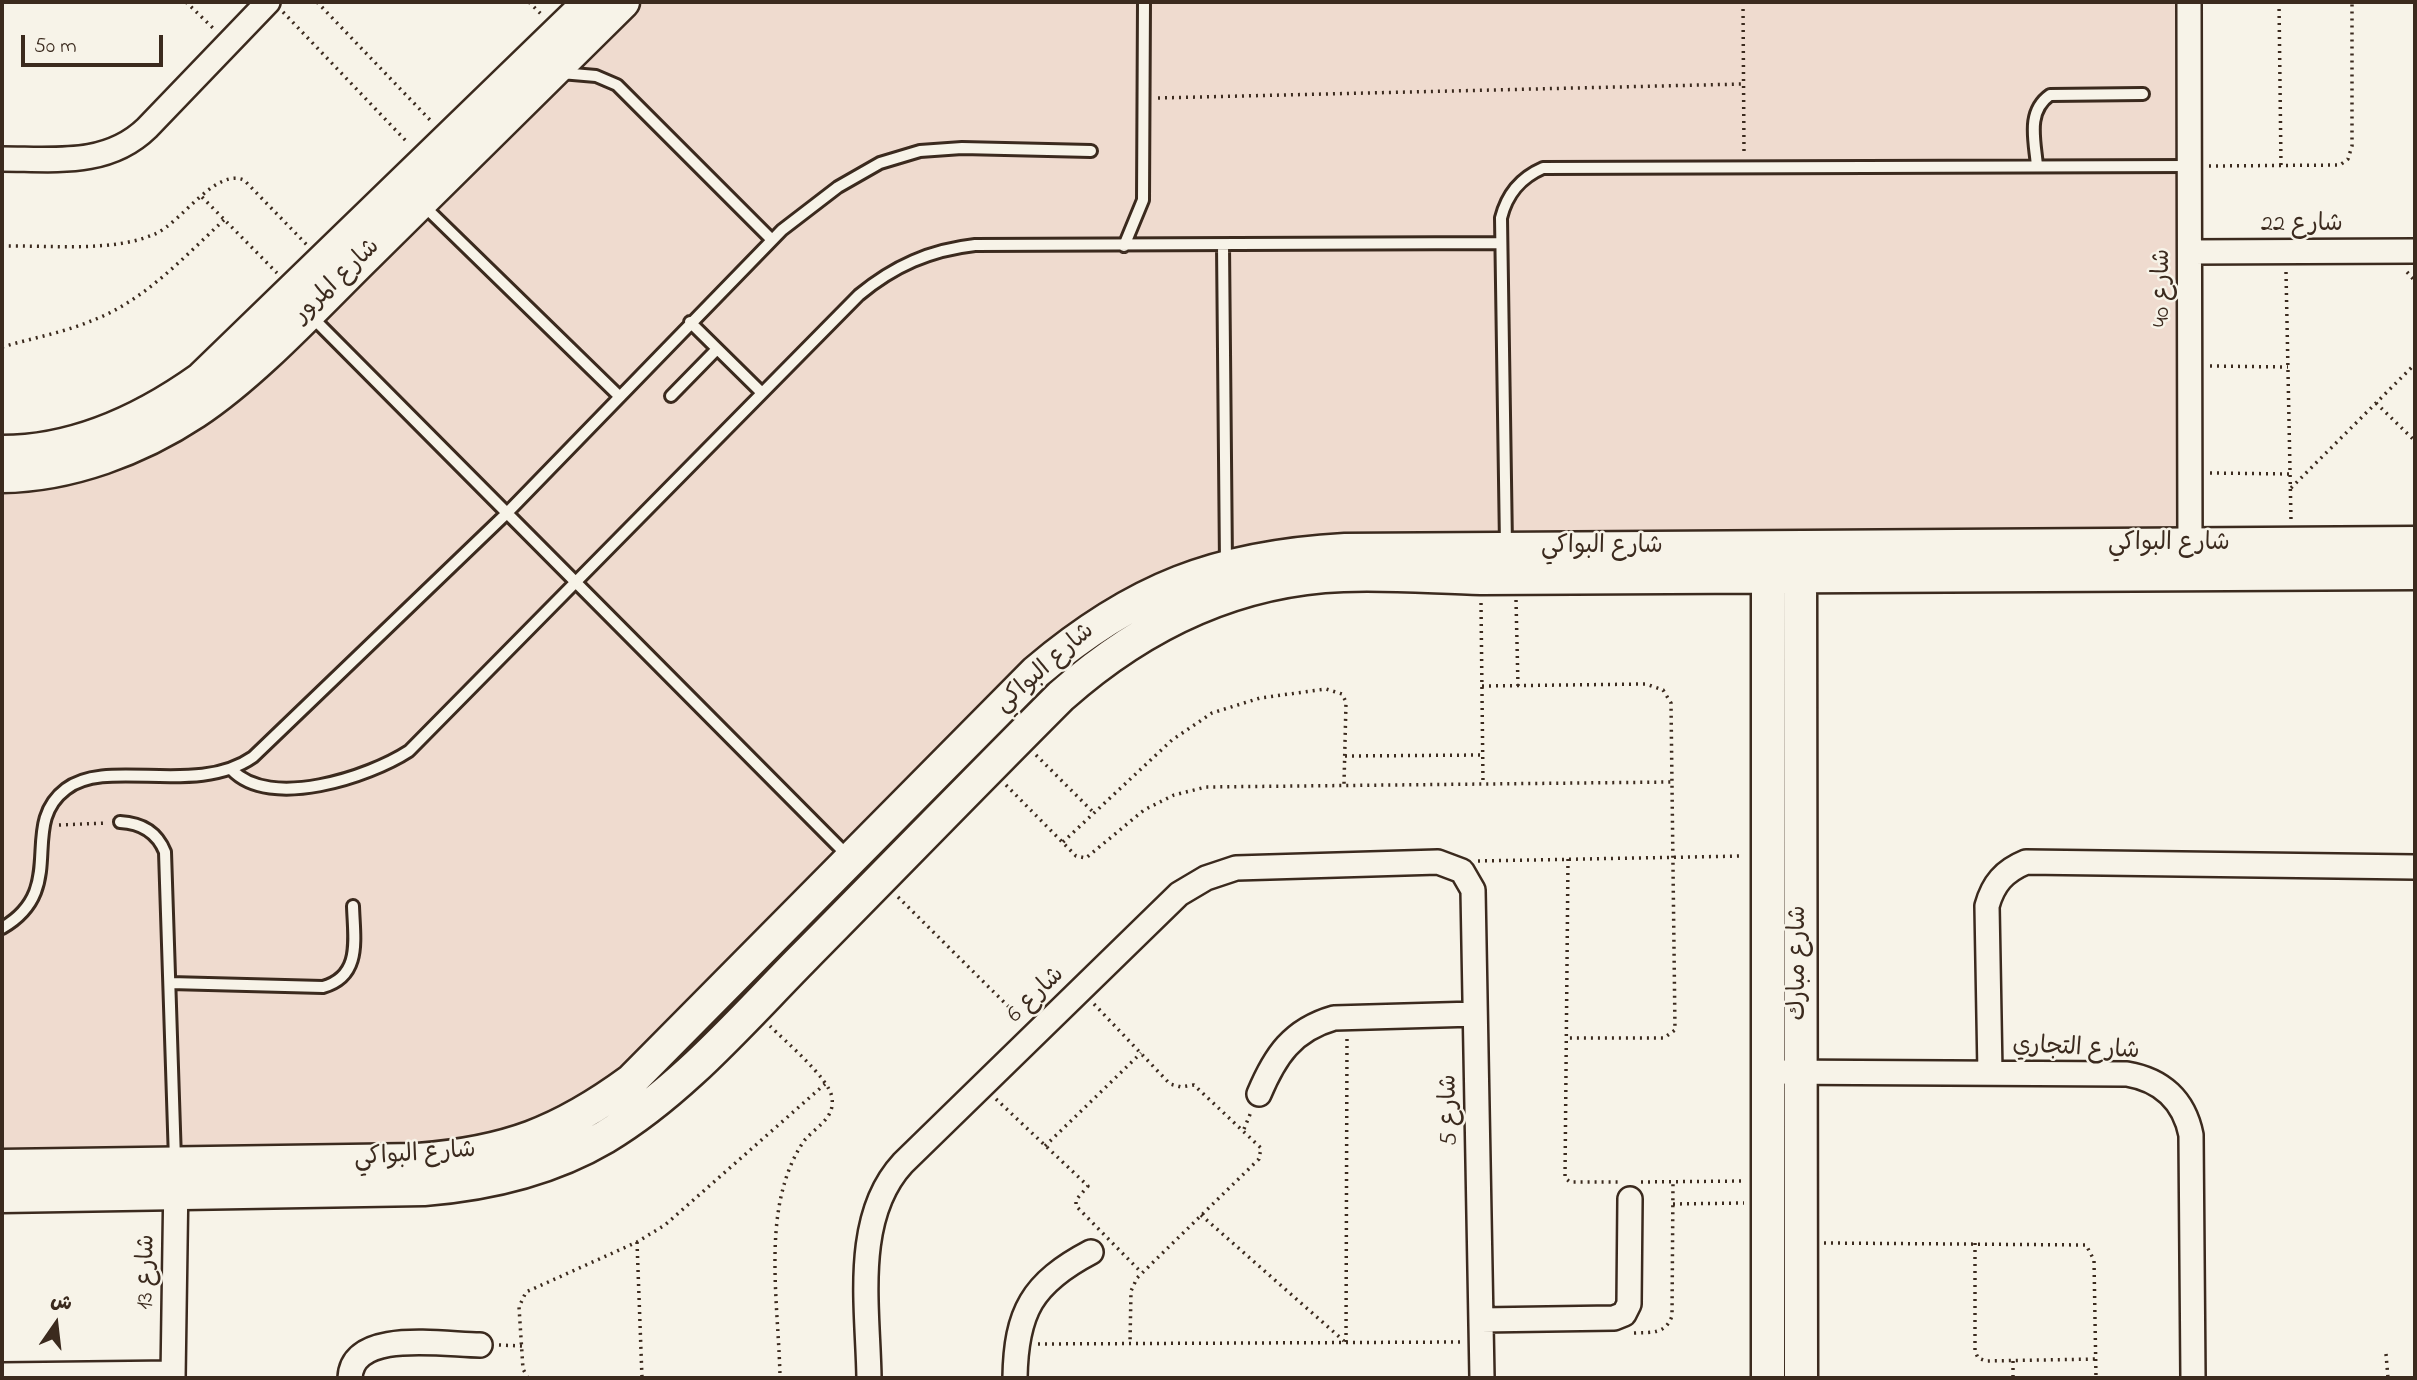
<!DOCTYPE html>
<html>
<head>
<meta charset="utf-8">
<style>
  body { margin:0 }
  #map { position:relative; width:2417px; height:1380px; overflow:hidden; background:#f7f3e8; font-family:"Indie Flower","Playpen Sans Arabic",sans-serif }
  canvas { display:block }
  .frame { position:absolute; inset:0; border:4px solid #3b2a1e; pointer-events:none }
  .north { position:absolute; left:21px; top:1289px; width:70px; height:70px; -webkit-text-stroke:5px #f7f3e8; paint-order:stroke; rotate:14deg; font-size:19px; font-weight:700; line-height:28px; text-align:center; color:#3b2a1e }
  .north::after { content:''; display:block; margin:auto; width:24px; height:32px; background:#3b2a1e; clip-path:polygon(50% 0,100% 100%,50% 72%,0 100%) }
  .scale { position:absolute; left:21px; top:35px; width:142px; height:32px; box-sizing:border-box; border:4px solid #3b2a1e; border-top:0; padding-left:9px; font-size:21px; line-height:24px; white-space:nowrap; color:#3b2a1e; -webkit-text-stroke:5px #f7f3e8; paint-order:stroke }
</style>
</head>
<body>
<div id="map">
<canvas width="2417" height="1380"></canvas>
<div class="frame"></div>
<div class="north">ش</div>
<div class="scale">50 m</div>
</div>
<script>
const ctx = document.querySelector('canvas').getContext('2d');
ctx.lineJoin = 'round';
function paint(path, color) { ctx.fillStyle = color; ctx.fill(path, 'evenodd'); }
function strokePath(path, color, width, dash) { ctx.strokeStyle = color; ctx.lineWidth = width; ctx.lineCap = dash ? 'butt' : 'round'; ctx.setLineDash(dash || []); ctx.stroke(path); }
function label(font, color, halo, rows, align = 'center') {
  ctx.font = font + ' "Indie Flower","Playpen Sans Arabic",sans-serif'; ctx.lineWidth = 5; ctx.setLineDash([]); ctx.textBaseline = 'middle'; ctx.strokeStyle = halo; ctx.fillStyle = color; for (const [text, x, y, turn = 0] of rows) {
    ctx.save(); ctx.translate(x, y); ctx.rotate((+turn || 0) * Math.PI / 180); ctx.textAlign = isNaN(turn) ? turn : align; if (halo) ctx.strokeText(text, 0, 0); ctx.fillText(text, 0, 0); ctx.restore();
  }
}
paint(new Path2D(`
  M609,2H2180V560L1236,577L1140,614L1075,659L658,1079L628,1104L569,1140L2,1180V469L139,431Z`), '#efdbcf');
const lane = new Path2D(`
  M561,73L596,76L617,85L772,240
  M2037,166C2035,141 2026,112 2050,95L2143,94
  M423,205L619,396
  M1223,245L1226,564
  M1124,246L1143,200L1144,2
  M310,315L849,857
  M690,322L761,392
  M671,396L717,349
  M1506,545L1501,218C1507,194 1520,178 1543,168L2190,166
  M232,770C270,810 369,777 409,751L859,295C894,266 930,250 975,245L1501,243
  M120,822C141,823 157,832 165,852L175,1160
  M2,928C70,889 17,826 66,789C107,757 196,797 253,757L506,514L782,230L838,187L880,163L920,151L962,148L1091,151
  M170,983L323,987C362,976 354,939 353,906`);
const street = new Path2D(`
  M2189,2L2190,560
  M2,159C53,159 107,167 147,128L268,2
  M2190,252L2415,251
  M1768,1072L2127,1074C2162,1080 2184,1100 2191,1135L2193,1378
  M1990,1073L1987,906C1993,884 2004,871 2026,862L2415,867
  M1259,1094C1275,1056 1292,1030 1334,1018L1475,1014
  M1481,1320L1614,1318L1624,1314L1629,1304L1630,1199
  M2,1375L173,1373
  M173,1378L176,1178
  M350,1378C352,1328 445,1345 480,1345
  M869,1378C868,1308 852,1218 903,1163L1179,894L1206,878L1236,868L1438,862L1462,871L1473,890L1482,1378
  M1015,1378C1016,1312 1032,1283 1091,1252`);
const secondary = new Path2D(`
  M2,452C75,452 142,421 201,379L590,2
  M2,476C70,475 139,449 195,412C254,373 316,305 367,255C452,170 538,86 623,2
  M1800,554L1801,1378
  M2,1166L418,1160C507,1153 560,1133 631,1081L1036,672C1134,589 1218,557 1345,550L2415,543
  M2,1196L424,1189C488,1184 549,1170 605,1137C680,1092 741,1021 801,960C888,872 974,783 1061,696C1141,625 1235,579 1343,575C1389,573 1435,577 1481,578L2415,573
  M1768,1378V556`);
strokePath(lane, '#3b2a1e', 16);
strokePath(street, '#3b2a1e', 28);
strokePath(secondary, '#3b2a1e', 37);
strokePath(new Path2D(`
  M186,2L214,29
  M317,2L432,122
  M529,2L543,16
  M1743,2L1744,153
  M2279,2L2281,165
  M283,12L408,143
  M1158,98L1743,84
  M2209,166L2340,165L2348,159L2352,146V2
  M202,197L277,273
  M2,246C48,245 115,253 157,233C183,220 216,168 244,180L307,245
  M2286,272L2291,520
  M2407,272L2415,281
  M2,347C33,338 66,332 96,319C146,299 185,256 224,220
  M2210,366L2288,367
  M2376,403L2415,441
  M2210,473L2290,474
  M2291,488L2415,364
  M1516,600L1518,686
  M1481,603L1483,783
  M1482,686L1646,684L1663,690L1671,703L1675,1030L1664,1038H1566
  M1036,755L1094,813
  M1345,756L1482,755
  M1006,785L1076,856L1086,858L1144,810L1174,795L1206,787L1672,782
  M59,825L107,823
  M1063,842L1172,740L1212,713L1260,698L1326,689L1342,694L1346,702L1344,784
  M1568,859L1565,1178L1570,1182H1619
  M1478,861L1743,856
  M898,897L1022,1020
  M1094,1004L1170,1084L1181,1087L1194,1085L1261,1148L1259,1159L1137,1278L1131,1291L1130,1343
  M770,1026C785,1041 830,1079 832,1098C835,1119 815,1127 804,1141C795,1154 788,1170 784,1185C767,1243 779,1318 780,1378
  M996,1099L1088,1186L1076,1200V1206L1141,1272
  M1244,1129L1251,1112
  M1045,1146L1141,1053
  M1641,1182L1745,1181
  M1673,1204L1744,1203
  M1201,1215L1344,1341
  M637,1242L642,1378
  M1824,1243L2086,1245L2094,1260L2096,1378
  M1975,1243V1351L1978,1358L1986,1361L2096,1359
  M1634,1333C1651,1332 1665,1335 1672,1316L1673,1182
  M1346,1342L1347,1036
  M1038,1344L1461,1342
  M499,1345L522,1346
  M2386,1354L2388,1378
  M2013,1361V1378
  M528,1378L523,1369L519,1307L526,1292L637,1242L665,1225L825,1084`), '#3b2a1e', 3.5, [2, 5]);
strokePath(lane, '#f7f3e8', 10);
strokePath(street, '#f7f3e8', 23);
strokePath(secondary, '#f7f3e8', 32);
label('24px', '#3b2a1e', '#f7f3e8', [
  ["شارع 22",2302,226],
  ["شارع المرور",338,282,-44],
  ["شارع 40",2164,288,-90],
  ["شارع البواكي",2169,545],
  ["شارع البواكي",1602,548],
  ["شارع البواكي",1046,669,-41],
  ["شارع مبارك",1800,963,-90],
  ["شارع 6",1037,996,-44],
  ["شارع التجاري",2076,1050,3],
  ["شارع 5",1451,1110,-91],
  ["شارع البواكي",415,1156,-4],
  ["شارع 13",148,1272,-89]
]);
</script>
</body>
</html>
